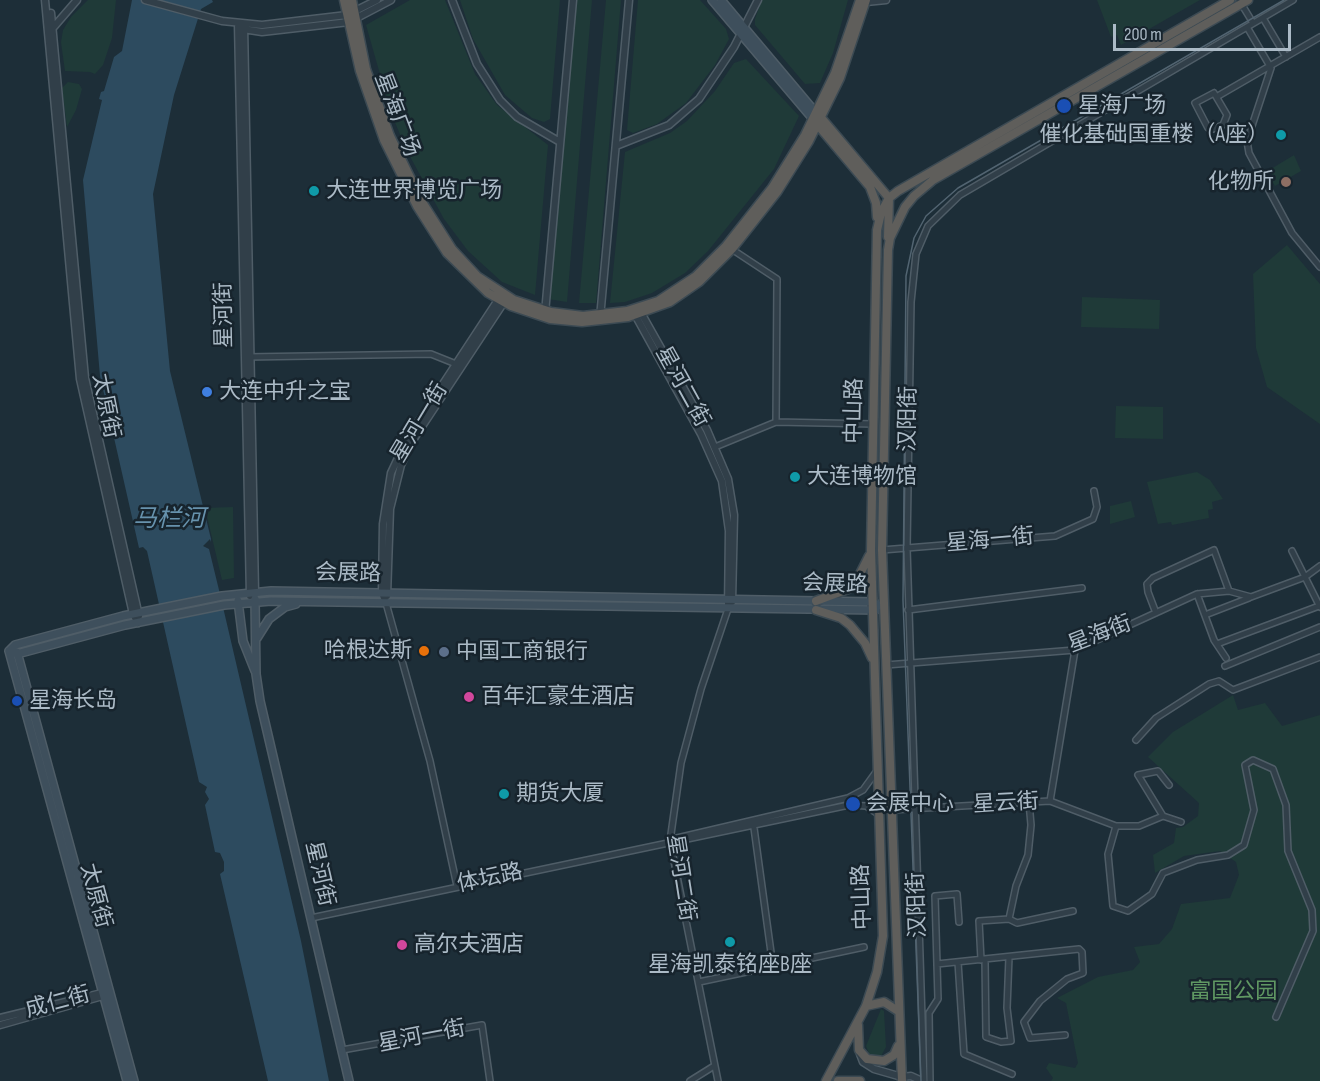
<!DOCTYPE html>
<html>
<head>
<meta charset="utf-8">
<style>
  body { margin:0 }
  #map { position:relative; width:1320px; height:1081px; overflow:hidden; background:#1d2e38; font-family:"Sofia Sans Condensed",sans-serif }
  canvas { display:block }
  .scale { position:absolute; left:1113px; top:24px; width:178px; height:27px; box-sizing:border-box; border:3px solid #abbac6; border-top:0; padding-left:8px; font-size:18px; line-height:21px; white-space:nowrap; color:#abbac6; -webkit-text-stroke:4px #17242d; paint-order:stroke }
</style>
</head>
<body>
<div id="map">
<canvas width="1320" height="1081"></canvas>
<div class="scale">200 m</div>
</div>
<script>
const ctx = document.querySelector('canvas').getContext('2d');
ctx.lineJoin = 'round';
function paint(path, color) {
  ctx.fillStyle = color;
  ctx.fill(path, 'evenodd');
}
function toPath(rows) {
  const path = new Path2D();
  for (const r of rows) {
    path.moveTo(r[0], r[1]);
    for (let i = 2; i < r.length; i += 2) path.lineTo(r[i], r[i + 1]);
  }
  return path;
}
function trace(path, color, width, dash) {
  ctx.strokeStyle = color;
  ctx.lineWidth = width;
  ctx.lineCap = dash ? 'butt' : 'round';
  ctx.setLineDash(dash || []);
  ctx.stroke(path);
}
function drawText(font, color, halo, rows, align = 'center') {
  ctx.font = font + ' "Sofia Sans Condensed","Noto Sans SC",sans-serif';
  ctx.lineWidth = 5;
  ctx.setLineDash([]);
  ctx.textBaseline = 'middle';
  ctx.strokeStyle = halo;
  ctx.fillStyle = color;
  for (const [text, x, y, turn = 0] of rows) {
    ctx.save();
    ctx.translate(x, y);
    ctx.rotate((+turn || 0) * Math.PI / 180);
    ctx.textAlign = isNaN(turn) ? turn : align;
    if (halo) ctx.strokeText(text, 0, 0);
    ctx.fillText(text, 0, 0);
    ctx.restore();
  }
}
paint(toPath([
  [88,0,116,0,112,38,103,65,95,74,90,72,65,71,61,42,63,30,71,17],
  [410,0,445,0,475,74,497,105,548,145,535,295,502,282,468,251,444,219,407,151,391,113,366,25],
  [460,0,560,0,550,119,544,122,532,118,505,95,473,39],
  [575,0,592,0,567,302,548,299],
  [606,0,621,0,596,303,579,303],
  [638,0,700,0,726,29,729,39,715,65,686,103,657,124,633,133,627,130],
  [762,0,848,0,833,53,820,83,805,84,755,25,755,19],
  [1097,0,1200,0,1121,45,1117,35,1111,37],
  [746,59,799,116,774,169,708,251,685,273,652,293,625,302,610,303,625,152,670,133,687,121,715,91,734,63],
  [68,82,79,84,82,89,76,110,67,127,62,88],
  [1294,155,1301,171,1275,186,1266,172],
  [1287,245,1320,284,1320,424,1267,387,1256,348,1253,274],
  [1082,297,1160,300,1159,329,1081,327],
  [1116,406,1163,407,1163,439,1115,438],
  [1197,472,1210,480,1223,499,1212,502,1213,509,1208,510,1209,518,1172,525,1171,522,1158,524,1147,482],
  [1131,501,1135,517,1110,524,1110,506],
  [233,507,234,578,222,580,205,508],
  [1233,695,1238,710,1265,703,1282,726,1320,715,1320,1081,1051,1081,1053,1078,1046,1068,1049,1063,1075,1068,1078,1063,1066,1003,1057,998,1098,977,1133,970,1140,962,1134,947,1159,944,1172,929,1181,904,1230,898,1239,875,1236,862,1220,851,1184,856,1155,873,1153,855,1174,843,1176,828,1183,827,1198,816,1199,803,1148,757,1173,732],
  [881,1009,884,1011,886,1047,880,1058,870,1056,866,1046]
]), '#1f3a38');
paint(toPath([
  [132,0,212,0,213,2,201,9,174,95,153,194,170,371,211,539,211,542,210,539,203,546,209,549,219,590,301,941,329,1081,268,1081,220,874,224,871,224,862,220,853,215,852,205,805,209,799,205,792,207,787,199,782,147,551,143,547,139,548,100,376,83,180,102,100,99,99,101,92,104,91,114,57,122,51]
]), '#2d4b5f');
const minor = toPath([
  [1239,0,1253,23],
  [1263,18,1286,57],
  [1247,27,1271,68,1247,141,1249,153,1292,233,1320,267],
  [1214,93,1227,115,1223,125,1213,129,1208,128,1195,103,1214,93],
  [1218,96,1320,37],
  [730,248,777,279,776,422],
  [247,357,431,354,456,364],
  [715,447,776,422,873,424],
  [882,550,1055,536,1093,519,1097,507,1094,491],
  [1292,551,1320,607],
  [1197,594,1214,640,1226,658],
  [386,603,430,761,457,886],
  [908,610,1082,588],
  [1156,613,1148,592,1147,584,1153,578,1214,550,1229,591],
  [1205,615,1249,598],
  [1217,644,1319,606],
  [886,665,1075,650,1197,594,1229,591,1251,597,1305,577,1320,566],
  [1225,666,1320,627],
  [1136,740,1156,718,1209,684,1219,681,1233,690,1320,657],
  [1050,801,1075,650],
  [891,810,1050,801,1116,826,1139,826,1163,816,1181,822],
  [1163,816,1138,775,1158,771,1169,785],
  [1116,826,1108,854,1113,906,1128,911,1152,894,1163,873,1197,860,1228,855,1244,845,1254,810,1245,765,1253,760,1273,769,1286,805,1288,851,1312,910,1313,931,1276,1017],
  [754,828,773,967],
  [677,838,848,798,863,790,876,772],
  [311,918,849,805,866,806,878,814],
  [1009,919,1016,886,1028,855,1031,825,1029,802],
  [985,959,986,1037,1001,1042,1011,1041,1007,1008,1009,957],
  [981,960,979,921,1009,919,1017,923,1073,911],
  [958,962,964,1054,1012,1074],
  [937,964,1079,949,1082,952,1083,973,1067,979,1040,1001,1024,1022,1030,1038,1065,1035],
  [699,982,864,947],
  [342,1050,482,1025,490,1081],
  [690,1081,714,1066],
  [718,1081,670,841,681,763,701,689,728,609],
  [924,1081,907,548,911,302,916,254,928,226,960,195,1293,0],
  [930,1081,929,1013,938,999,935,896,957,894,959,922]
]);
const tertiary = toPath([
  [45,0,80,379,133,614,138,623],
  [145,0,222,21,262,25,347,15,377,0],
  [452,0,477,64,500,100,517,117,560,142],
  [864,0,866,2,886,0],
  [51,13,85,378,139,616],
  [238,24,250,596],
  [244,25,255,592],
  [52,29,77,0],
  [243,29,262,32,349,22,391,0],
  [616,146,669,125,699,99,734,47,758,0],
  [633,311,701,434,722,481,729,531,728,609],
  [640,311,707,430,728,479,734,515,732,602],
  [545,313,573,0],
  [600,318,629,0],
  [387,596,390,509,401,465,413,440,506,299],
  [386,603,382,593,383,524,391,473,407,439,500,297],
  [0,1018,106,992],
  [0,1025,106,995],
  [860,1054,863,1062,874,1069,902,1077,911,1076,922,1081]
]);
const secondary = toPath([
  [712,0,813,119],
  [721,0,816,113],
  [255,599,256,674,260,701,349,1081],
  [238,601,243,641,255,671],
  [257,638,269,619,285,607,296,604],
  [9,651,15,645,123,616,222,596,271,591,872,602,884,607],
  [9,651,17,654,125,625,224,605,271,601,876,610],
  [9,651,127,1081],
  [17,652,134,1081]
]);
const trunk = toPath([
  [344,0,360,71,384,140,417,206,447,253,488,293,511,306,550,319,582,322,628,317,670,302,699,282,732,249,777,192,809,141,840,78,866,0],
  [352,0,366,69,390,136,422,202,452,249,477,276,514,300,551,312,583,316,627,311,658,301,696,276,726,246,772,188,805,135,835,73,860,0],
  [818,114,889,198,888,237],
  [816,123,870,187,876,203,877,217],
  [816,601,848,589,856,582,869,556],
  [816,610,841,618,850,625,865,643,872,658],
  [866,1006,884,1002,898,1011],
  [858,1025,859,1050,867,1059,884,1061,894,1055,898,1046],
  [826,1081,866,1006,877,972,883,936,871,550,877,230,881,213,889,198,898,191,1230,0],
  [838,1081,860,1081],
  [902,1081,882,550,888,250,890,238,905,207,914,196,933,180,1248,0]
]);
trace(minor, '#4f5d67', 8);
trace(tertiary, '#4f5d67', 9);
trace(secondary, '#4f5d67', 10);
trace(trunk, '#3c4a53', 11);
trace(minor, '#313f49', 5);
trace(tertiary, '#313f49', 6);
trace(secondary, '#3e4f5c', 7);
trace(trunk, '#5f5e5b', 8);
trace(toPath([
  [921,1081,903,600,906,276,914,238,926,216,958,188,1284,0]
]), '#526471', 1.5);
for (const [x, y, r, color] of [
  [1064,106,8,"#1a4fb4"],
  [1281,135,6,"#0f9aa8"],
  [1286,182,6,"#8d6e63"],
  [314,191,6,"#0f9aa8"],
  [207,392,6,"#3f7fe0"],
  [795,477,6,"#0f9aa8"],
  [424,651,6,"#e8710a"],
  [444,652,6,"#5c6f8a"],
  [469,697,6,"#d1479c"],
  [17,701,6,"#1a4fb4"],
  [504,794,6,"#0f9aa8"],
  [853,804,8,"#1a4fb4"],
  [730,942,6,"#0f9aa8"],
  [402,945,6,"#d1479c"]
]) {
  const dot = new Path2D();
  dot.arc(x, y, r, 0, 2 * Math.PI);
  ctx.fillStyle = color;
  ctx.fill(dot);
  trace(dot, '#17242d', 2);
}
drawText('22px', '#abbac6', '#17242d', [
  ["星海广场",1078,106],
  ["催化基础国重楼（A座）",1269,135,"right"],
  ["化物所",1274,182,"right"],
  ["大连世界博览广场",326,191],
  ["大连中升之宝",219,392],
  ["大连博物馆",807,477],
  ["哈根达斯",412,651,"right"],
  ["中国工商银行",456,652],
  ["百年汇豪生酒店",481,697],
  ["星海长岛",29,701],
  ["期货大厦",516,794],
  ["会展中心",866,804],
  ["高尔夫酒店",414,945],
  ["星海凯泰铭座B座",730,965,"center"]
], 'left');
drawText('22px', '#abbac6', '#17242d', [
  ["星海广场",396,115,69],
  ["星河街",225,315,-91],
  ["星河二街",682,387,61],
  ["太原街",105,406,79],
  ["中山路",855,411,-89],
  ["汉阳街",909,419,-89],
  ["星河一街",420,423,-59],
  ["星海一街",990,541,-5],
  ["会展路",348,574,1],
  ["会展路",835,585,2],
  ["星海街",1100,635,-21],
  ["星云街",1006,804,-3],
  ["星河街",319,874,77],
  ["星河二街",680,878,81],
  ["体坛路",490,879,-12],
  ["太原街",95,896,75],
  ["中山路",863,897,-92],
  ["汉阳街",918,905,-92],
  ["成仁街",58,1003,-15],
  ["星河一街",422,1037,-11]
]);
drawText('22px', '#609863', '#17242d', [
  ["富国公园",1233,992]
]);
drawText('italic 24px', '#6792ad', '#17242d', [
  ["马栏河",169,520]
]);
</script>
</body>
</html>
